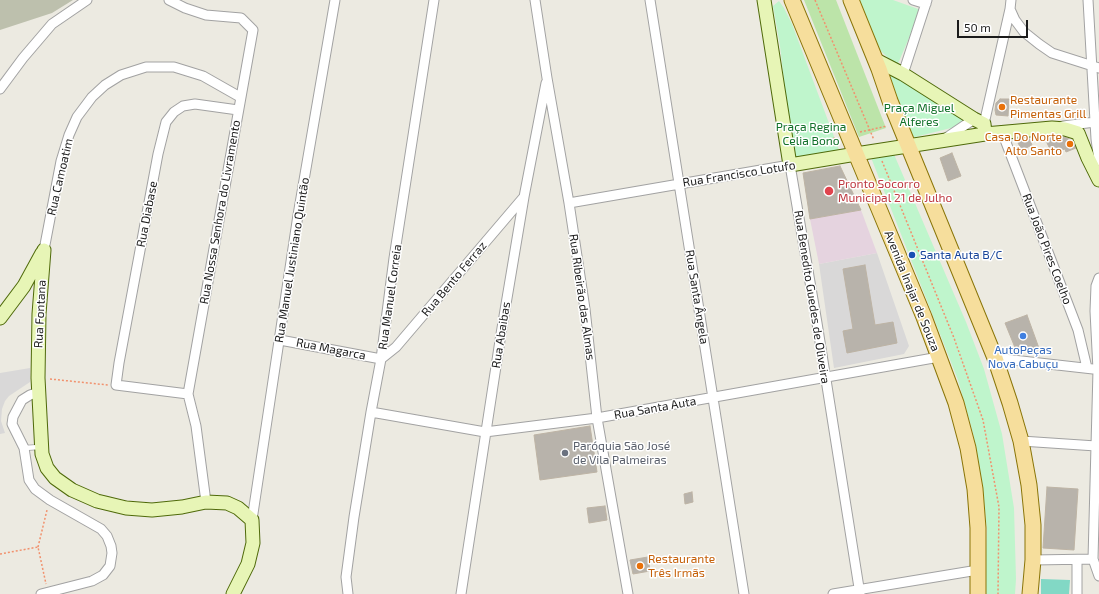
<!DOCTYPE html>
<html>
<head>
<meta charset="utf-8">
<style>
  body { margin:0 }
  #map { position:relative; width:1099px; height:594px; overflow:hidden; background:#eceae1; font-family:"Exo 2",sans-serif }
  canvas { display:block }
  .scale { position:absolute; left:957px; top:20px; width:71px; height:18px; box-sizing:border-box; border:2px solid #1b1b1b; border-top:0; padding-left:5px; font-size:12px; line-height:14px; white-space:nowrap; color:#1b1b1b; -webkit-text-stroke:3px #fff; paint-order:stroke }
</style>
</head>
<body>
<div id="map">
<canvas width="1099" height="594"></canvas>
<div class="scale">50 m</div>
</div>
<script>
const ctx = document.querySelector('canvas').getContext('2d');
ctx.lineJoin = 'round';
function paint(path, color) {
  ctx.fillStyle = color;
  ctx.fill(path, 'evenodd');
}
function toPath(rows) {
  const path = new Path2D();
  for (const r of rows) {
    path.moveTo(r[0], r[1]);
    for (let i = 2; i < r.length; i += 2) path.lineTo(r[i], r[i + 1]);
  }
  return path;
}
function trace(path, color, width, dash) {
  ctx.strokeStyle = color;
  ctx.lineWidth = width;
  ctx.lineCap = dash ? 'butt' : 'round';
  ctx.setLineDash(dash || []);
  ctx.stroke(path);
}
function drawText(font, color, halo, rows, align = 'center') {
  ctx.font = font + ' "Exo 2",sans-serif';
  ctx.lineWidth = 3;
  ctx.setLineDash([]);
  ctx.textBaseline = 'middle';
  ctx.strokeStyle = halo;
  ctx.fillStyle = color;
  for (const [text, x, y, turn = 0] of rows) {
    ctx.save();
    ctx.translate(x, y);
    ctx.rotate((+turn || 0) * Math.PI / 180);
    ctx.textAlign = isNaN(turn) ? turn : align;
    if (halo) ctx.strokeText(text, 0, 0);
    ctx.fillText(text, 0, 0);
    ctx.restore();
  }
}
paint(toPath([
  [877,253,909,346,904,354,834,368,819,264],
  [30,368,30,382,9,396,5,401,2,409,1,421,5,433,0,434,0,373]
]), '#d9d8d8');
paint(toPath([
  [861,210,877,253,819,264,810,219]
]), '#e5d3df');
paint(toPath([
  [0,0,73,0,52,13,0,30]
]), '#bdc0ad');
paint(toPath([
  [804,0,836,0,886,128,859,137]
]), '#bce4a9');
paint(toPath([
  [854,0,893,0,921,10,897,66,871,42],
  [779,1,784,8,792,24,839,150,793,159,780,46,773,6],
  [881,70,934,99,967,121,955,127,907,139],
  [893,152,966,322,984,369,1002,434,1014,508,1016,579,1015,594,984,594,987,530,982,484,973,433,958,380,870,155]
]), '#bff5cc');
paint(toPath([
  [1041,579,1070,580,1069,594,1041,594]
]), '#82d8c5');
const building = toPath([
  [1000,99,1009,99,1008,116,996,115,995,110,996,103,1000,99],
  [1052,136,1064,137,1072,140,1076,148,1066,152,1065,149,1052,153,1044,137,1052,136],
  [1029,138,1032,145,1022,150,1018,143,1021,139,1029,138],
  [952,153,961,176,948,181,940,158,952,153],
  [840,166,861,210,810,219,803,173,840,166],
  [865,265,875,325,893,322,897,343,847,353,843,331,853,329,843,269,865,265],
  [1027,315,1040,351,1016,350,1005,323,1027,315],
  [590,426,597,472,540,480,534,435,590,426],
  [1047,487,1078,489,1074,550,1043,548,1047,487],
  [692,492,693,502,685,504,684,494,692,492],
  [605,506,607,520,589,523,587,508,605,506],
  [648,557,650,571,633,574,630,560,648,557]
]);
paint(building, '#b8b3ab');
trace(building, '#bdb3a4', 1);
const lane = toPath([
  [24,448,40,447]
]);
const street = toPath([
  [169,0,185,8,206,15,241,18,253,30,188,394,196,426,206,502],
  [535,0,547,78,569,203,585,309,597,418,628,594],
  [650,0,744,594],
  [913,0,926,4],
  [1088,0,1096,139,1099,161],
  [1010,9,1015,20,1024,32,1039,44,1052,53,1099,68],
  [903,74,927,0],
  [0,89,23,58,52,24,87,0],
  [984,124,1010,9,1011,0],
  [1063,126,1095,122],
  [1002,132,1078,330,1087,368],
  [946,138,974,119],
  [569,203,790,165,817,323,860,594],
  [44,250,61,161,69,135,77,117,92,97,105,85,121,75,146,67,174,67,203,76,240,97],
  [1099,278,1096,286,1095,311,1098,370,1093,559,1099,576],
  [280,340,381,359,396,347,523,198],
  [995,358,1093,369],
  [39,392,30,395,22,400,13,417,12,424,24,448,29,480,35,489,50,500,101,529,107,536,111,546,112,553,110,566,103,575,92,581,41,594],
  [188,394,116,385,119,363,158,154,166,122,174,112,183,106,195,104,238,110],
  [371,412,485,432,597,418,939,357],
  [1021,441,1096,446],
  [252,520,298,215,335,0],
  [1033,560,1093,559],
  [348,594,346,577,354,517,371,412,381,359,394,258,434,0],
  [461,594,501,334,524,197,546,83],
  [833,594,978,570],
  [1077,594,1077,560]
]);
const secondary = toPath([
  [764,0,790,165,856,154,985,134,1052,128,1065,129,1078,133,1088,158,1099,180],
  [876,60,903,74,974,119,984,124,985,134],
  [44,250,39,314,38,378,42,454,47,468,55,478,72,490,97,501,126,508,152,510,182,507,206,502,227,503,238,508,252,520,253,543,248,564,233,594],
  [0,318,24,286,42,253]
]);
const primary = toPath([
  [792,0,924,317,956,403,968,448,975,489,978,528,978,594],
  [851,0,879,69,890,101,995,358,1010,403,1021,441,1029,485,1033,525,1033,560,1030,594]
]);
trace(lane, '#a2a2a2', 6);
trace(street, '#a2a2a2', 11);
trace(secondary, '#4f6a0a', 15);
trace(primary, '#8a7508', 17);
trace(toPath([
  [815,0,874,140],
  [860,132,887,126],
  [833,146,832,139,835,138],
  [882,161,954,338,983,420,999,507,998,594],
  [50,379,108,385],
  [38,547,47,510],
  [0,554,38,547,46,584]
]), '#f1916d', 1.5, [2, 2]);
trace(lane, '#fff', 4.5);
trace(street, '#fff', 9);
trace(secondary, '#e7f5b6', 13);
trace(primary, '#f6de9c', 15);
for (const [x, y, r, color] of [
  [1002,107,4,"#e8710a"],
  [1070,144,4,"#e8710a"],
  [829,191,5,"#e0444e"],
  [912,255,4,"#1a4fb4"],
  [1023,336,4,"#3f7fe0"],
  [565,453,4,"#6b7280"],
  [640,566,4,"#e8710a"]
]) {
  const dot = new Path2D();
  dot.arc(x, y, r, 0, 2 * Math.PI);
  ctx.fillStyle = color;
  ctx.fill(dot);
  trace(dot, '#fff', 1.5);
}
drawText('12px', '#c56008', '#fff', [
  ["Restaurante",1010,100],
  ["Pimentas Grill",1010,114],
  ["Casa Do Norte",1062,137,"right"],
  ["Alto Santo",1062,151,"right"],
  ["Restaurante",648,559],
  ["Três Irmãs",648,573]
], 'left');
drawText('12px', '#117129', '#fff', [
  ["Praça Miguel",919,108],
  ["Alferes",919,122],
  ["Praça Regina",811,127],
  ["Celia Bono",811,141]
]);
drawText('12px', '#1b1b1b', '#fff', [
  ["Rua Francisco Lotufo",739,174,-9],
  ["Rua Camoatim",60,177,-77],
  ["Rua Nossa Senhora do Livramento",220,212,-80],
  ["Rua Diabase",147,214,-79],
  ["Rua João Pires Coelho",1047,249,69],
  ["Rua Manuel Justiniano Quintão",292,260,-81],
  ["Rua Bento Ferraz",454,279,-50],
  ["Avenida Inajar de Souza",912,291,68],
  ["Rua Manuel Correia",390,297,-82],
  ["Rua Ribeirão das Almas",582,297,82],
  ["Rua Santa Ângela",697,297,81],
  ["Rua Benedito Guedes de Oliveira",812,297,81],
  ["Rua Fontana",40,314,-87],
  ["Rua Abaibas",501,335,-81],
  ["Rua Magarca",331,349,11],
  ["Rua Santa Auta",655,408,-10]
]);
drawText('12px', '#be3a42', '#fff', [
  ["Pronto Socorro",838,184],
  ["Municipal 21 de Julho",838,198]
], 'left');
drawText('12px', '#164399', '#fff', [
  ["Santa Auta B/C",920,255]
], 'left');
drawText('12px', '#366cbe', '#fff', [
  ["AutoPeças",1023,350],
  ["Nova Cabuçu",1023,364]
]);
drawText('12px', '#5b616d', '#fff', [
  ["Paróquia São José",573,446],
  ["de Vila Palmeiras",573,460]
], 'left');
</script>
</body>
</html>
